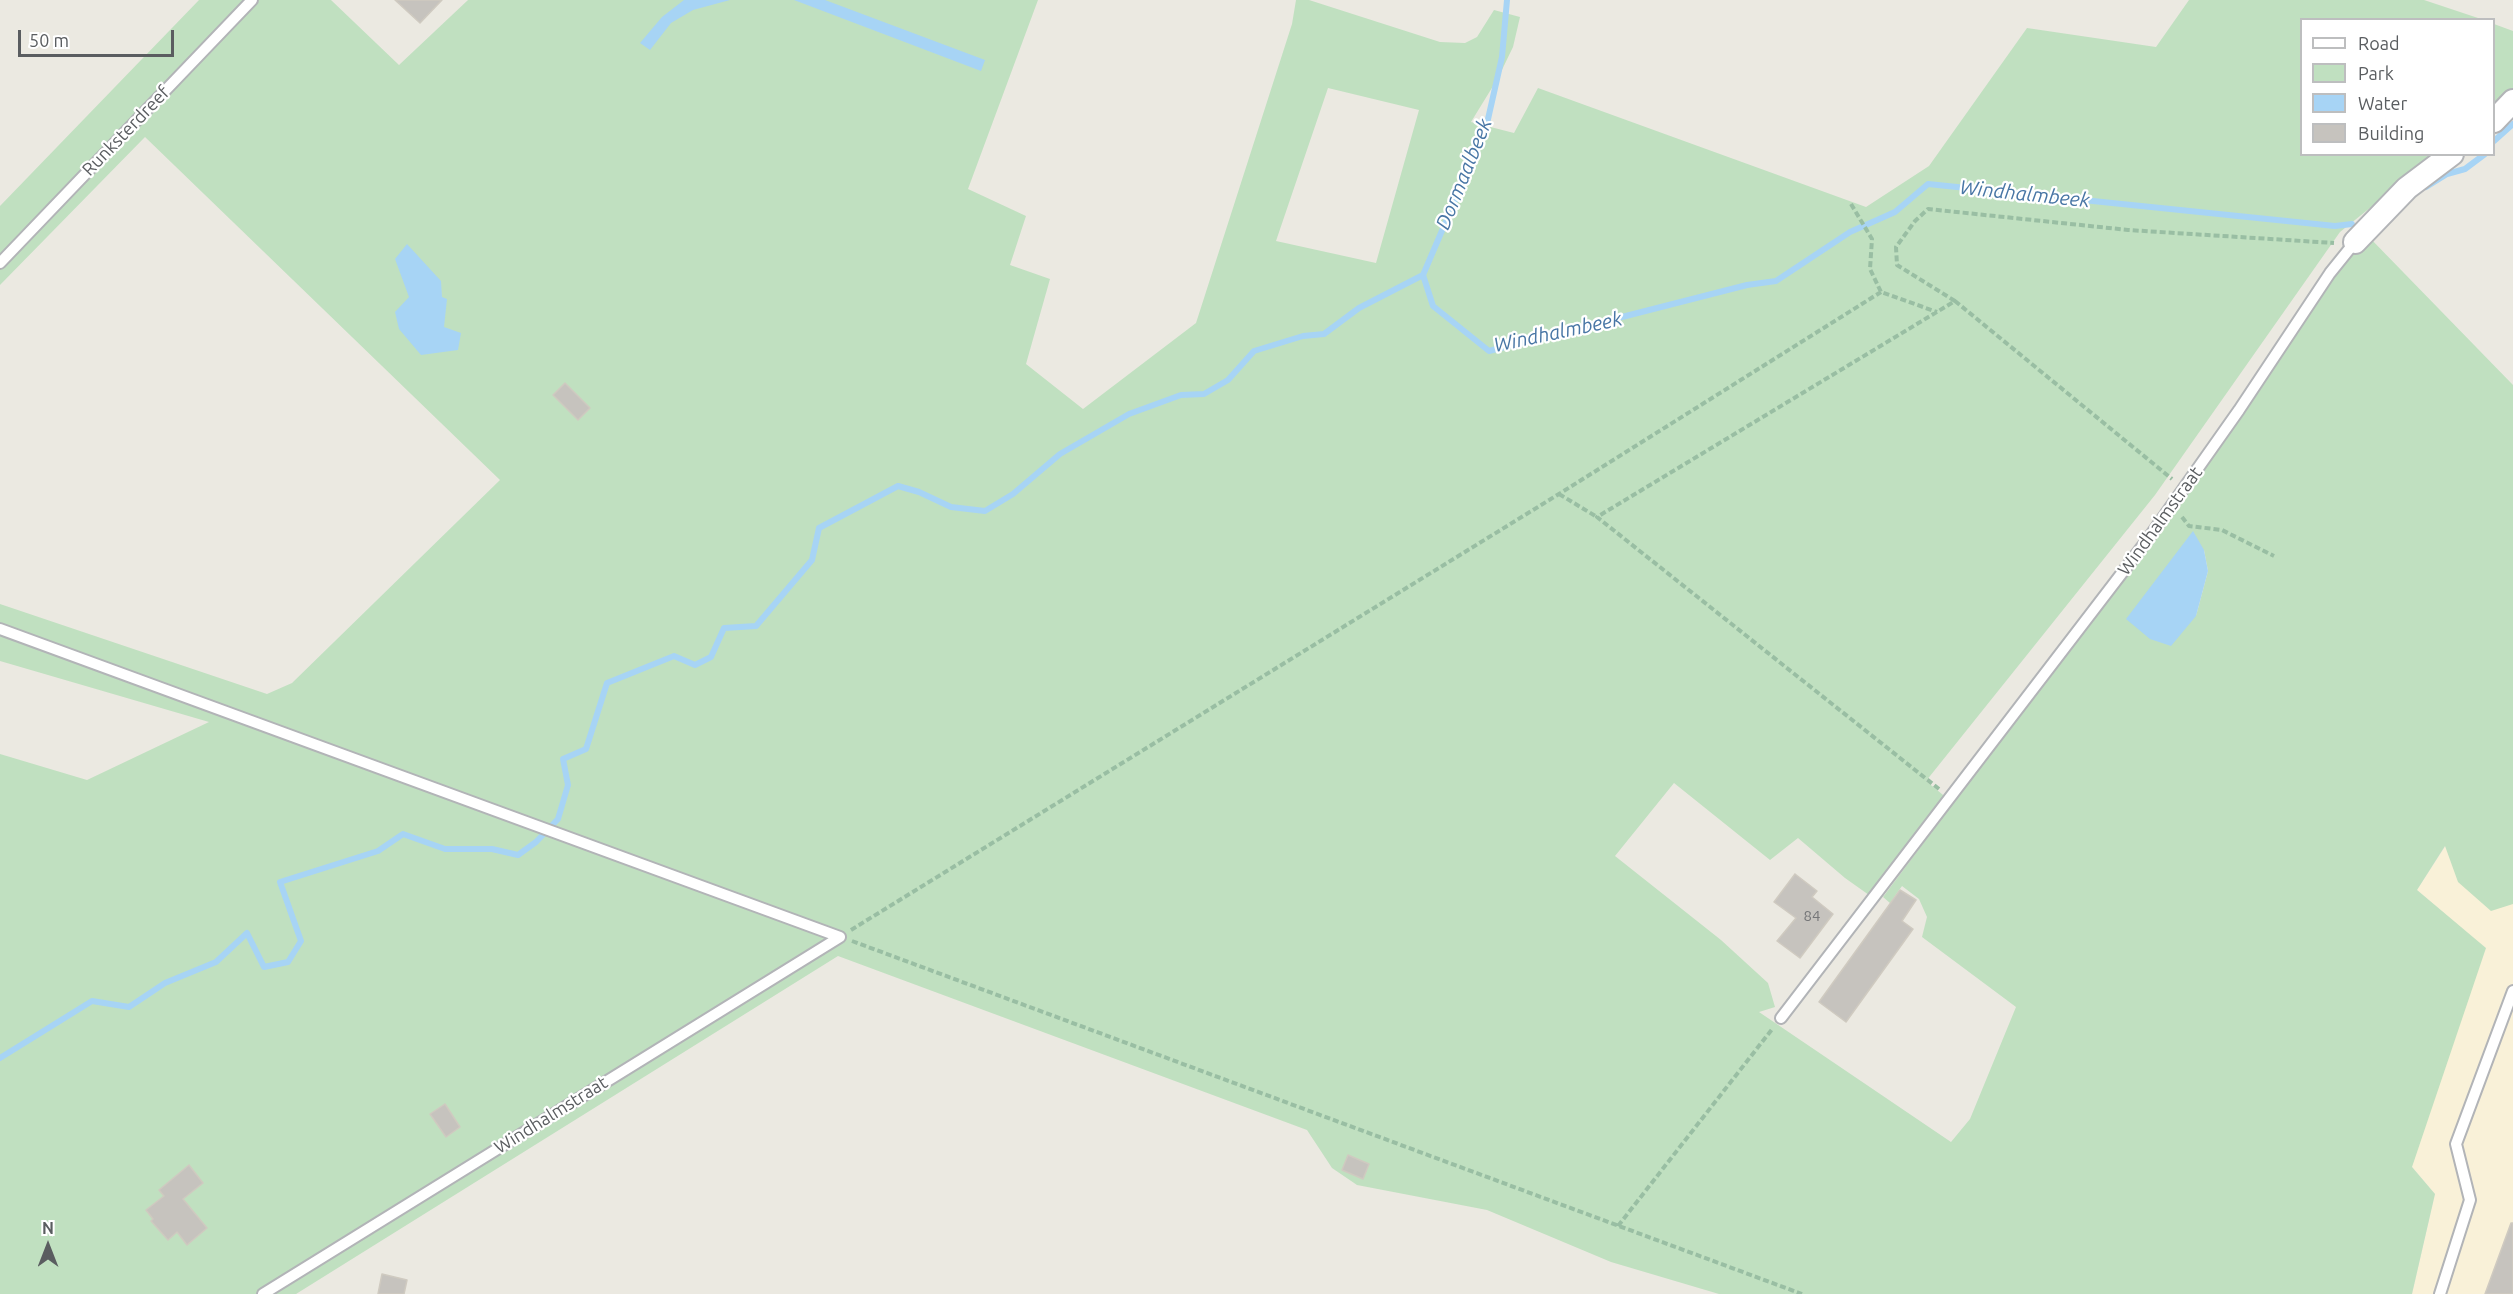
<!DOCTYPE html>
<html>
<head>
<meta charset="utf-8">
<style>
  body { margin:0 }
  #map { position:relative; width:2513px; height:1294px; overflow:hidden; background:#ebe9e1; font-family:Ubuntu,sans-serif }
  canvas { display:block }
  .legend { position:absolute; left:2300px; top:18px; width:195px; height:138px; box-sizing:border-box; background:#fff; border:2px solid #bdbebf; margin:0; padding:8px 10px; list-style:none; font-size:18px; color:#5a5d60 }
  .legend li { display:flex; align-items:center; gap:12px; height:30px }
  .legend b { width:30px; border:2px solid #bdbebf }
  .north { position:absolute; left:18px; top:1216px; width:60px; height:60px; -webkit-text-stroke:4px #fff; paint-order:stroke; rotate:0deg; font-size:16px; font-weight:700; line-height:24px; text-align:center; color:#5a5d60 }
  .north::after { content:''; display:block; margin:auto; width:21px; height:27px; background:#5a5d60; clip-path:polygon(50% 0,100% 100%,50% 72%,0 100%) }
  .scale { position:absolute; left:18px; top:30px; width:156px; height:27px; box-sizing:border-box; border:3px solid #5a5d60; border-top:0; padding-left:8px; font-size:18px; line-height:21px; white-space:nowrap; color:#5a5d60; -webkit-text-stroke:4px #fff; paint-order:stroke }
</style>
</head>
<body>
<div id="map">
<canvas width="2513" height="1294"></canvas>
<ul class="legend">
<li><b style="height:8px;background:#fff"></b>Road</li>
<li><b style="height:16px;background:#c0e0c0"></b>Park</li>
<li><b style="height:16px;background:#a7d4f5"></b>Water</li>
<li><b style="height:16px;background:#c6c3be"></b>Building</li>
</ul>
<div class="north">N</div>
<div class="scale">50 m</div>
</div>
<script>
const ctx = document.querySelector('canvas').getContext('2d');
ctx.lineJoin = 'round';
function paint(path, color) {
  ctx.fillStyle = color;
  ctx.fill(path, 'evenodd');
}
function toPath(rows) {
  const path = new Path2D();
  for (const r of rows) {
    path.moveTo(r[0], r[1]);
    for (let i = 2; i < r.length; i += 2) path.lineTo(r[i], r[i + 1]);
  }
  return path;
}
function trace(path, color, width, dash) {
  ctx.strokeStyle = color;
  ctx.lineWidth = width;
  ctx.lineCap = dash ? 'butt' : 'round';
  ctx.setLineDash(dash || []);
  ctx.stroke(path);
}
function drawText(font, color, halo, rows, align = 'center') {
  ctx.font = font + ' Ubuntu,sans-serif';
  ctx.lineWidth = 4.5;
  ctx.setLineDash([]);
  ctx.textBaseline = 'middle';
  ctx.strokeStyle = halo;
  ctx.fillStyle = color;
  for (const [text, x, y, turn = 0] of rows) {
    ctx.save();
    ctx.translate(x, y);
    ctx.rotate((+turn || 0) * Math.PI / 180);
    ctx.textAlign = isNaN(turn) ? turn : align;
    if (halo) ctx.strokeText(text, 0, 0);
    ctx.fillText(text, 0, 0);
    ctx.restore();
  }
}
paint(toPath([
  [2513,742,2513,1294,2412,1294,2435,1194,2327,1066,2485,948,2417,890]
]), '#f9f1d8');
paint(toPath([
  [199,0,331,0,399,65,468,0,1038,0,968,189,1026,216,1010,265,1050,279,1026,364,1083,409,1196,323,1292,24,1296,0,1309,0,1440,42,1465,43,1477,37,1494,10,1520,17,1513,47,1498,78,1471,122,1514,133,1538,88,1866,207,1929,166,2027,28,2156,47,2189,0,2424,0,2481,19,2302,20,2302,154,2436,155,2340,232,2155,495,1926,781,1948,799,1869,895,1845,878,1798,838,1770,860,1674,783,1615,856,1721,940,1768,983,1775,1007,1759,1012,1951,1142,1970,1119,2016,1007,1922,937,1927,917,1919,899,1902,886,1890,903,1883,897,2181,499,2334,276,2367,235,2513,385,2513,904,2491,911,2458,882,2445,846,2417,890,2486,948,2412,1167,2435,1194,2412,1294,1719,1294,1611,1262,1487,1210,1357,1185,1332,1168,1307,1130,838,956,296,1294,0,1294,0,754,87,780,209,722,0,661,0,604,267,694,292,683,500,480,145,137,0,285,0,206],
  [1328,88,1419,110,1376,263,1276,241],
  [2204,550,2208,571,2196,616],
  [2494,24,2513,31,2513,91,2494,110]
]), '#c0e0c0');
paint(toPath([
  [684,0,730,0,693,10,671,23,650,50,640,43,662,17],
  [794,0,825,0,985,60,981,71],
  [407,244,441,281,442,297,447,299,444,327,461,333,458,350,421,355,399,329,395,312,409,297,395,259],
  [2193,531,2204,550,2208,571,2196,616,2171,646,2150,639,2126,619]
]), '#a7d4f5');
trace(toPath([
  [2494,141,2513,124],
  [2426,187,2447,174,2465,169,2485,154],
  [1423,275,1486,128,1502,57,1507,0],
  [0,1058,92,1001,129,1007,165,983,216,962,247,933,264,967,288,962,301,941,280,882,378,851,403,834,445,849,492,849,518,855,536,842,558,819,568,785,563,759,586,749,607,683,674,656,695,665,711,657,724,628,756,626,812,560,819,528,898,486,919,492,951,507,985,511,1013,494,1060,454,1129,414,1181,395,1204,394,1228,380,1254,351,1303,336,1324,334,1359,308,1423,275,1433,306,1489,351,1747,285,1776,281,1850,232,1895,212,1928,184,2335,226,2352,224]
]), '#a7d4f5', 6);
const building = toPath([
  [395,0,442,0,420,23,395,0],
  [565,383,590,408,578,420,553,395,565,383],
  [1795,874,1817,891,1812,897,1833,914,1800,958,1777,941,1796,918,1774,902,1795,874],
  [1900,890,1916,900,1902,921,1913,929,1846,1022,1819,1002,1900,890],
  [445,1104,460,1127,446,1137,430,1114,445,1104],
  [1348,1155,1369,1164,1363,1179,1342,1170,1348,1155],
  [189,1165,203,1183,183,1199,207,1228,187,1245,177,1232,168,1240,151,1221,153,1219,146,1210,164,1196,159,1190,189,1165],
  [2511,1223,2513,1223,2513,1294,2485,1294,2511,1223],
  [382,1274,407,1280,404,1294,378,1294,382,1274]
]);
paint(building, '#c6c3be');
trace(building, '#cfcac0', 1.5);
const lane = toPath([
  [0,263,252,0],
  [0,629,840,937],
  [1781,1018,2148,539,2239,410,2330,273,2355,242],
  [263,1294,840,937],
  [2440,1294,2470,1200,2456,1144,2513,991]
]);
const street = toPath([
  [2494,121,2513,101],
  [2355,242,2407,188,2452,154]
]);
trace(lane, '#b2b4b7', 14);
trace(street, '#b2b4b7', 26);
trace(toPath([
  [1851,204,1872,239,1870,269,1881,292,1937,312],
  [1955,301,1897,265,1896,247,1915,221,1928,209,2128,230,2334,243],
  [1559,494,1597,517],
  [2182,517,2189,526,2222,530,2274,556],
  [1939,789,1597,517,1955,301,2172,479],
  [851,930,1559,494,1881,292],
  [852,941,1802,1294],
  [1618,1226,1773,1028]
]), '#99bea3', 4, [6, 3]);
trace(lane, '#fff', 10);
trace(street, '#fff', 22);
drawText('15px', '#757678', null, [
  ["84",1812,916]
]);
drawText('18px', '#5a5d60', '#fff', [
  ["Runksterdreef",126,131,-46],
  ["Windhalmstraat",2160,521,-54],
  ["Windhalmstraat",551,1115,-32]
]);
drawText('italic 20px', '#4876a5', '#fff', [
  ["Dormaalbeek",1464,174,-68],
  ["Windhalmbeek",2025,194,6],
  ["Windhalmbeek",1558,332,-12]
]);
</script>
</body>
</html>
